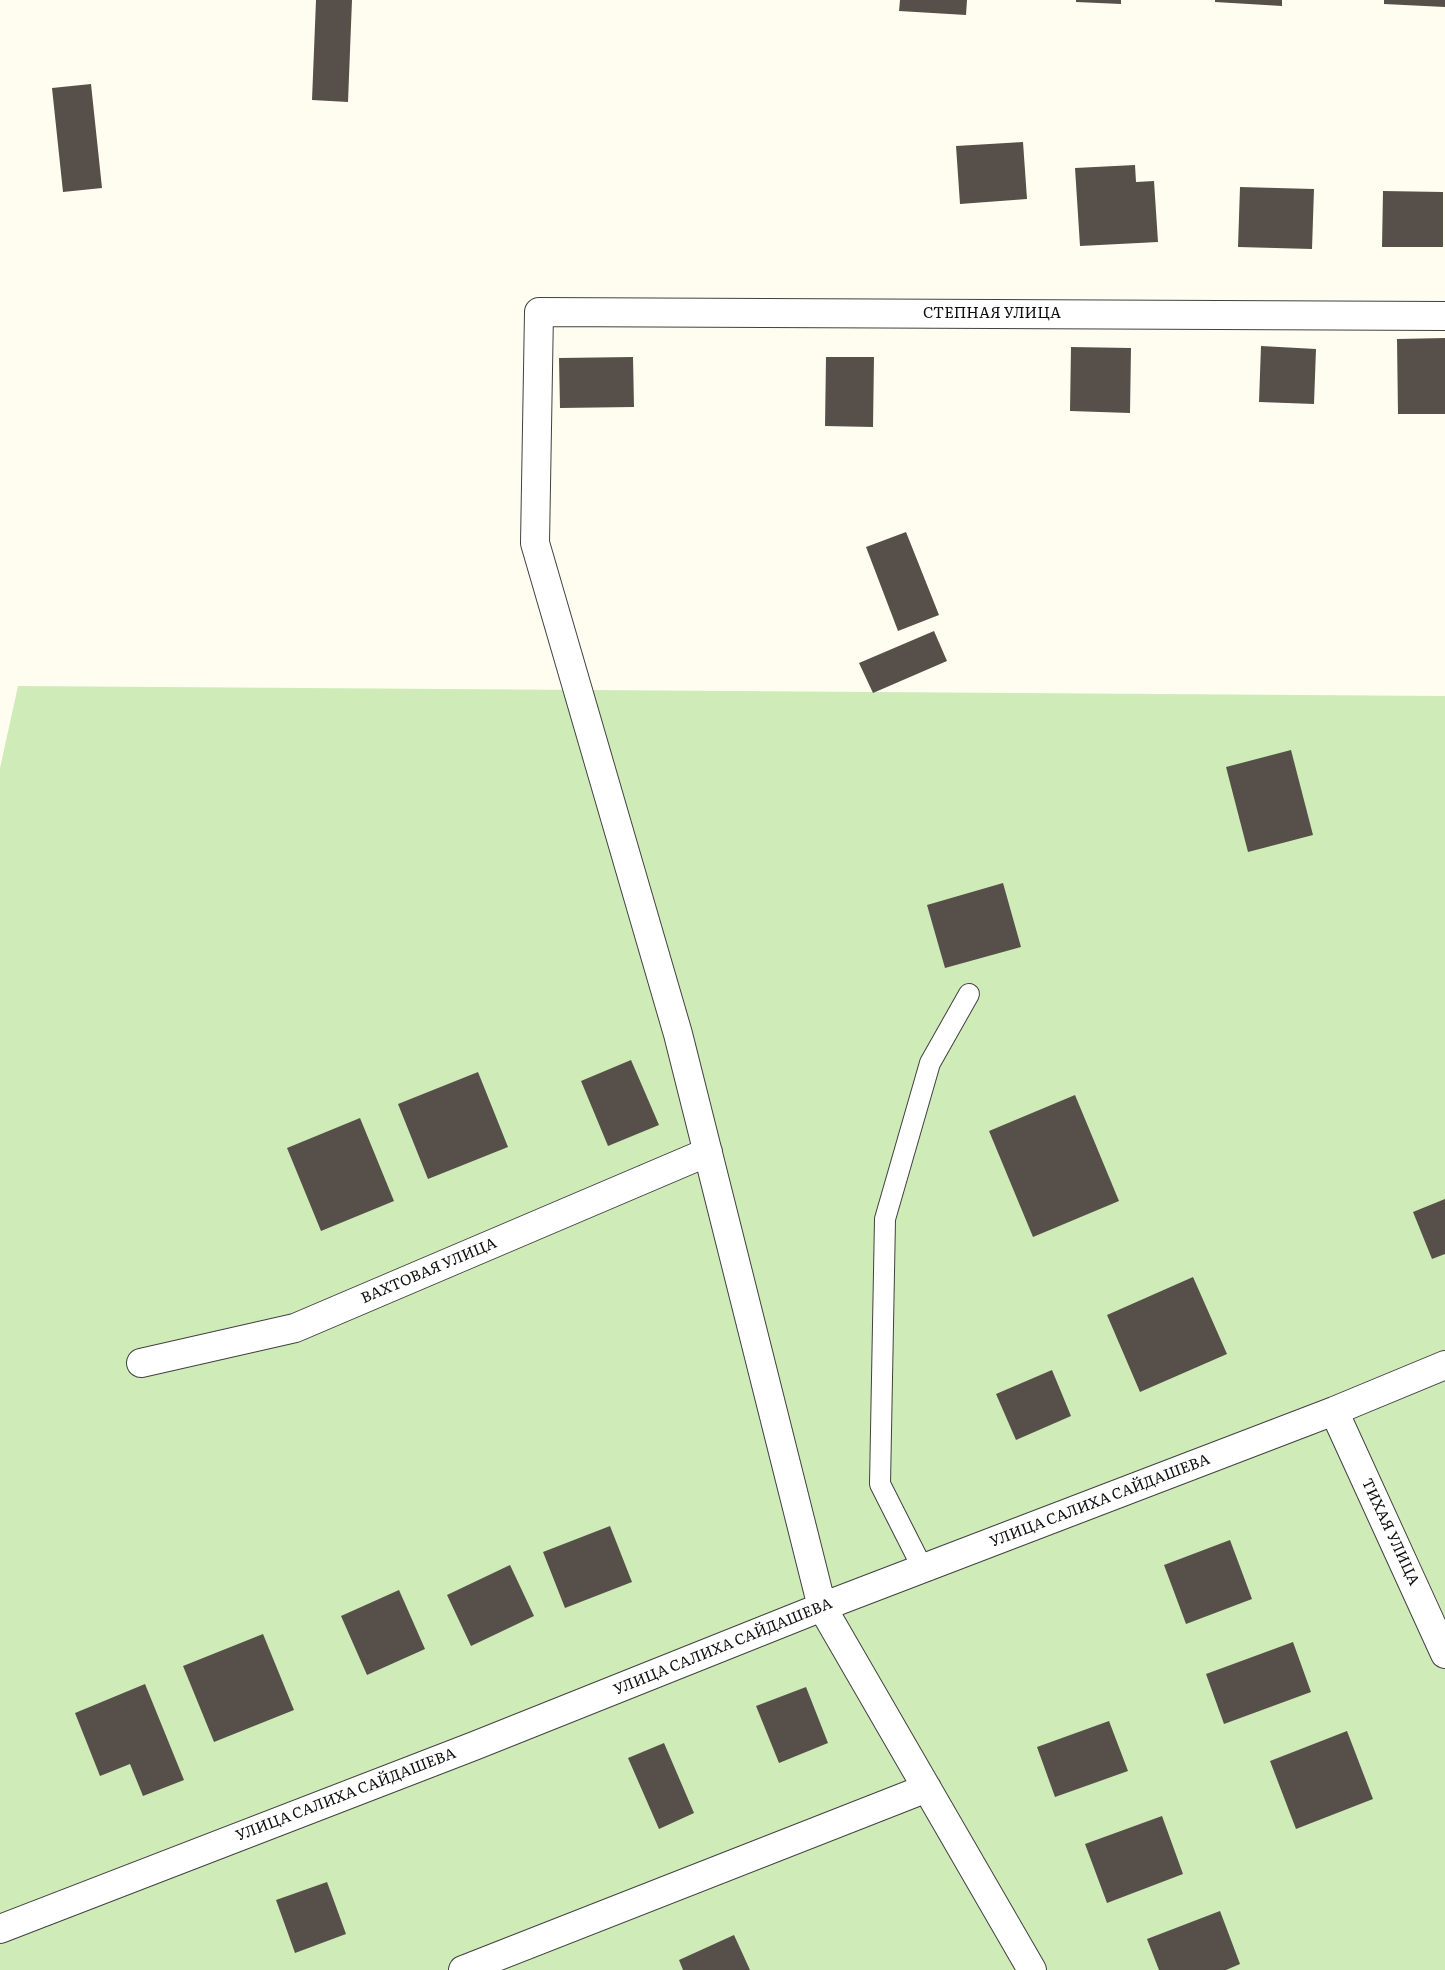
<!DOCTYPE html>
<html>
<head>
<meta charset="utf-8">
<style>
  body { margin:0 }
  canvas { display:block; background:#fffdf0 }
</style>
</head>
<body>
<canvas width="1445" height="1970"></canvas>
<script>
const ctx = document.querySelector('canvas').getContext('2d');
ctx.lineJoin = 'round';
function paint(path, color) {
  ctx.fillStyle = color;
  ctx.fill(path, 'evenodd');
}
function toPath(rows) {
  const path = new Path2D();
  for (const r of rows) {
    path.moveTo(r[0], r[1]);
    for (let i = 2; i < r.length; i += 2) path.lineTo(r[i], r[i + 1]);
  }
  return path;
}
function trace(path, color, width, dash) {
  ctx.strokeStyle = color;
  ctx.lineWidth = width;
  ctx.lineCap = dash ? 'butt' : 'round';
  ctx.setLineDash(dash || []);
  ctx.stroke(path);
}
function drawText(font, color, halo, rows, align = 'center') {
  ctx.font = font + ' Literata,serif';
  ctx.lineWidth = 5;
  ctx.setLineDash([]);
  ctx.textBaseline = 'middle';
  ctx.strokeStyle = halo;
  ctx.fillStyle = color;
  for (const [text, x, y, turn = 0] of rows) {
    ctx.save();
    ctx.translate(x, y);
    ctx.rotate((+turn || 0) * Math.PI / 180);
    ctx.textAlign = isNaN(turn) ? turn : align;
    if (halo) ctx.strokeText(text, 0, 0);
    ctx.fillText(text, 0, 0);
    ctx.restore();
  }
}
paint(toPath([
  [18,686,1445,696,1445,1970,0,1970,0,768]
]), '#cfebb8');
paint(toPath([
  [316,0,352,0,348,102,312,100],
  [900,0,967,0,966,15,899,11],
  [1076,0,1121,0,1121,4,1076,2],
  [1215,0,1282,0,1282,6,1215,2],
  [1384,0,1445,0,1445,7,1384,4],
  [91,84,102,188,63,192,52,88],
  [1023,142,1027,199,960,204,956,146],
  [1135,165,1136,182,1154,181,1158,242,1080,246,1075,168],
  [1240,187,1314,189,1312,249,1238,247],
  [1383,191,1443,192,1443,247,1382,247],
  [1445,338,1445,414,1398,414,1397,339],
  [1261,346,1316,349,1314,404,1259,402],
  [1071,347,1131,348,1130,413,1070,411],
  [633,357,634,407,560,408,559,358],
  [826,357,874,357,873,427,825,426],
  [906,532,939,615,898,631,866,547],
  [934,631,947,661,873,693,859,663],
  [1291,750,1313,835,1248,852,1226,767],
  [1003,883,1021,947,945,968,927,905],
  [631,1060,659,1125,608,1146,581,1081],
  [478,1072,508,1147,428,1179,398,1104],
  [1075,1095,1119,1201,1033,1237,989,1131],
  [360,1118,394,1201,321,1231,287,1148],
  [1445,1199,1445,1254,1432,1259,1413,1212],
  [1193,1277,1227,1354,1140,1392,1107,1315],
  [1052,1370,1071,1416,1016,1440,996,1394],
  [610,1526,632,1582,565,1608,543,1552],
  [1230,1540,1252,1599,1186,1624,1164,1565],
  [510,1565,534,1616,471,1646,447,1595],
  [399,1590,425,1649,367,1675,341,1616],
  [263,1634,294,1710,214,1742,183,1666],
  [1293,1642,1311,1692,1224,1724,1206,1674],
  [145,1684,184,1780,143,1796,130,1764,100,1776,75,1713],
  [806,1687,828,1743,779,1763,756,1706],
  [1109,1721,1128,1771,1055,1797,1037,1747],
  [1347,1731,1373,1799,1296,1829,1270,1761],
  [664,1743,694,1813,659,1829,628,1758],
  [1162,1816,1183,1874,1107,1903,1085,1844],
  [327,1882,346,1934,295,1953,276,1900],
  [1220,1911,1240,1964,1226,1970,1159,1970,1147,1939],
  [734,1935,750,1970,683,1970,679,1960]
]), '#57504a');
const lane = toPath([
  [923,1569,880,1484,885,1219,930,1063,969,994]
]);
const street = toPath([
  [141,1363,295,1328,708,1152],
  [1334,1411,1445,1654],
  [0,1929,474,1746,822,1607,1334,1411,1445,1365],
  [463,1970,927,1788],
  [1032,1970,822,1607,678,1034,535,543,539,312,1445,316]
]);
trace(lane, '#414141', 22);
trace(street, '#414141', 30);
trace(lane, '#fff', 20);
trace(street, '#fff', 28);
drawText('15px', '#0e0e0e', '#fff', [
  ["СТЕПНАЯ УЛИЦА",992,314],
  ["ВАХТОВАЯ УЛИЦА",429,1271,-23],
  ["УЛИЦА САЛИХА САЙДАШЕВА",1100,1501,-21],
  ["ТИХАЯ УЛИЦА",1390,1532,65],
  ["УЛИЦА САЛИХА САЙДАШЕВА",723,1647,-22],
  ["УЛИЦА САЛИХА САЙДАШЕВА",346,1795,-21]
]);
</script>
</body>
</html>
